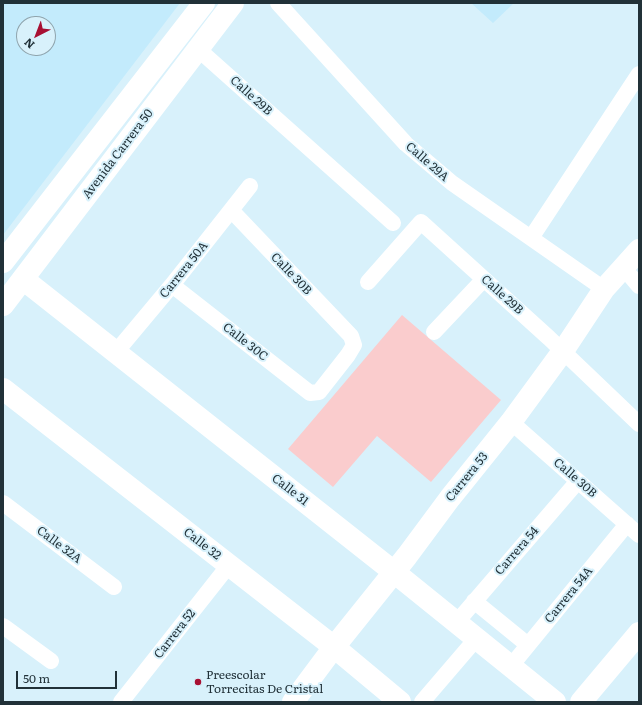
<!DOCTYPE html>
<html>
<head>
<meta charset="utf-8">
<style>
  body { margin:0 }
  #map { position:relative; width:642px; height:705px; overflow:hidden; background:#d8f1fb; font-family:Literata,serif }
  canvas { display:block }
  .frame { position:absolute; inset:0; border:4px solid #213138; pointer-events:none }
  .north { position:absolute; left:16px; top:16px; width:40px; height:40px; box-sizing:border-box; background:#d8f1fb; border:1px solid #8fa4ad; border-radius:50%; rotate:222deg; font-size:11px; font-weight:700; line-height:16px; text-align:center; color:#213138 }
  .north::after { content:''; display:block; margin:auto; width:14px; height:18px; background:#a81033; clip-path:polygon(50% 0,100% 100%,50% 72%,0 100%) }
  .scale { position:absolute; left:16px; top:671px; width:101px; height:18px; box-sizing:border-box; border:2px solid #213138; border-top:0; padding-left:5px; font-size:12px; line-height:14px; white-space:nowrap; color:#213138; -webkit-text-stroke:3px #d8f1fb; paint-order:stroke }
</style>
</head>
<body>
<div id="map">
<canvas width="642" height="705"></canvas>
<div class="frame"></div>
<div class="north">N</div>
<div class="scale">50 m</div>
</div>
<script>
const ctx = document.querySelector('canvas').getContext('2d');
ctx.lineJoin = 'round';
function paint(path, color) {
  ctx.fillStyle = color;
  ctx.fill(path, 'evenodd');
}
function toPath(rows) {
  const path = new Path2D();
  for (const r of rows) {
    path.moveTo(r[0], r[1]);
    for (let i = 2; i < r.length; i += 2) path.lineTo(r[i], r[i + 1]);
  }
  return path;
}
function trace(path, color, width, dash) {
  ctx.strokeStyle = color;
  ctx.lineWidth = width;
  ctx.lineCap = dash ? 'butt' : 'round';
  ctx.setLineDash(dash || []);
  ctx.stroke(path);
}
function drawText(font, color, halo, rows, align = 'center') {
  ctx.font = font + ' Literata,serif';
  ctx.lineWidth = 4;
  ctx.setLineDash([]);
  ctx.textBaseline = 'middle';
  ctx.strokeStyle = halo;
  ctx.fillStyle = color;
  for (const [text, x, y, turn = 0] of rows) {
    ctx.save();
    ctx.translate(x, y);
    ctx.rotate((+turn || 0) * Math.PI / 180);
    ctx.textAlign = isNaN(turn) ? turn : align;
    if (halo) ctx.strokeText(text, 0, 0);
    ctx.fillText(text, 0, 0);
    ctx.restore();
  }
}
paint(toPath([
  [3,3,180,3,3,235],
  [24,24,48,24,48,48,24,48],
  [471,3,514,3,493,23]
]), '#c3ebfc');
paint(toPath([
  [402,315,501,400,431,482,377,436,333,487,288,449]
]), '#facccd');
trace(toPath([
  [278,3,406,144,452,183,604,289],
  [198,49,393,223],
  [531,238,639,74],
  [623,267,639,286],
  [368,282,421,222,549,338,639,424],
  [172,285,310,393,319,392,348,355,354,345,351,336,232,211],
  [434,332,484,279],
  [116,352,172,285,250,186],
  [511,422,639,535],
  [3,503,114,587],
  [474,601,528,645],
  [456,623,578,481],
  [3,626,51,661],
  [511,666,627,524],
  [121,702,229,565],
  [422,702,476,639]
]), '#fff', 16);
trace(toPath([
  [23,279,394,572,555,702],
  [3,389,334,647,400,702],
  [293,702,334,647,407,556,450,498,511,422,563,351,604,289,639,250],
  [581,702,639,633]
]), '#fff', 22);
trace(toPath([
  [3,262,204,3],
  [3,305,233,3]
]), '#fff', 22);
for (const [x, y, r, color] of [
  [198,682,4,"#a81033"]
]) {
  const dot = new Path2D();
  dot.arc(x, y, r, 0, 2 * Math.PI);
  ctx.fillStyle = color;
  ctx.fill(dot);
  trace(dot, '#d8f1fb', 1.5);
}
drawText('12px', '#213138', '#d8f1fb', [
  ["Calle 29B",251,96,42],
  ["Avenida Carrera 50",118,154,-53],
  ["Calle 29A",427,162,41],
  ["Carrera 50A",184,270,-51],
  ["Calle 30B",291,274,46],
  ["Calle 29B",502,295,42],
  ["Calle 30C",245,342,38],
  ["Carrera 53",467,477,-51],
  ["Calle 30B",575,478,41],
  ["Calle 31",290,490,38],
  ["Calle 32",202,544,38],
  ["Calle 32A",59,545,37],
  ["Carrera 54",517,551,-49],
  ["Carrera 54A",569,595,-51],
  ["Carrera 52",175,634,-52]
]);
drawText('12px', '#213138', '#d8f1fb', [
  ["Preescolar",206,675],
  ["Torrecitas De Cristal",206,689]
], 'left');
</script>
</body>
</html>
